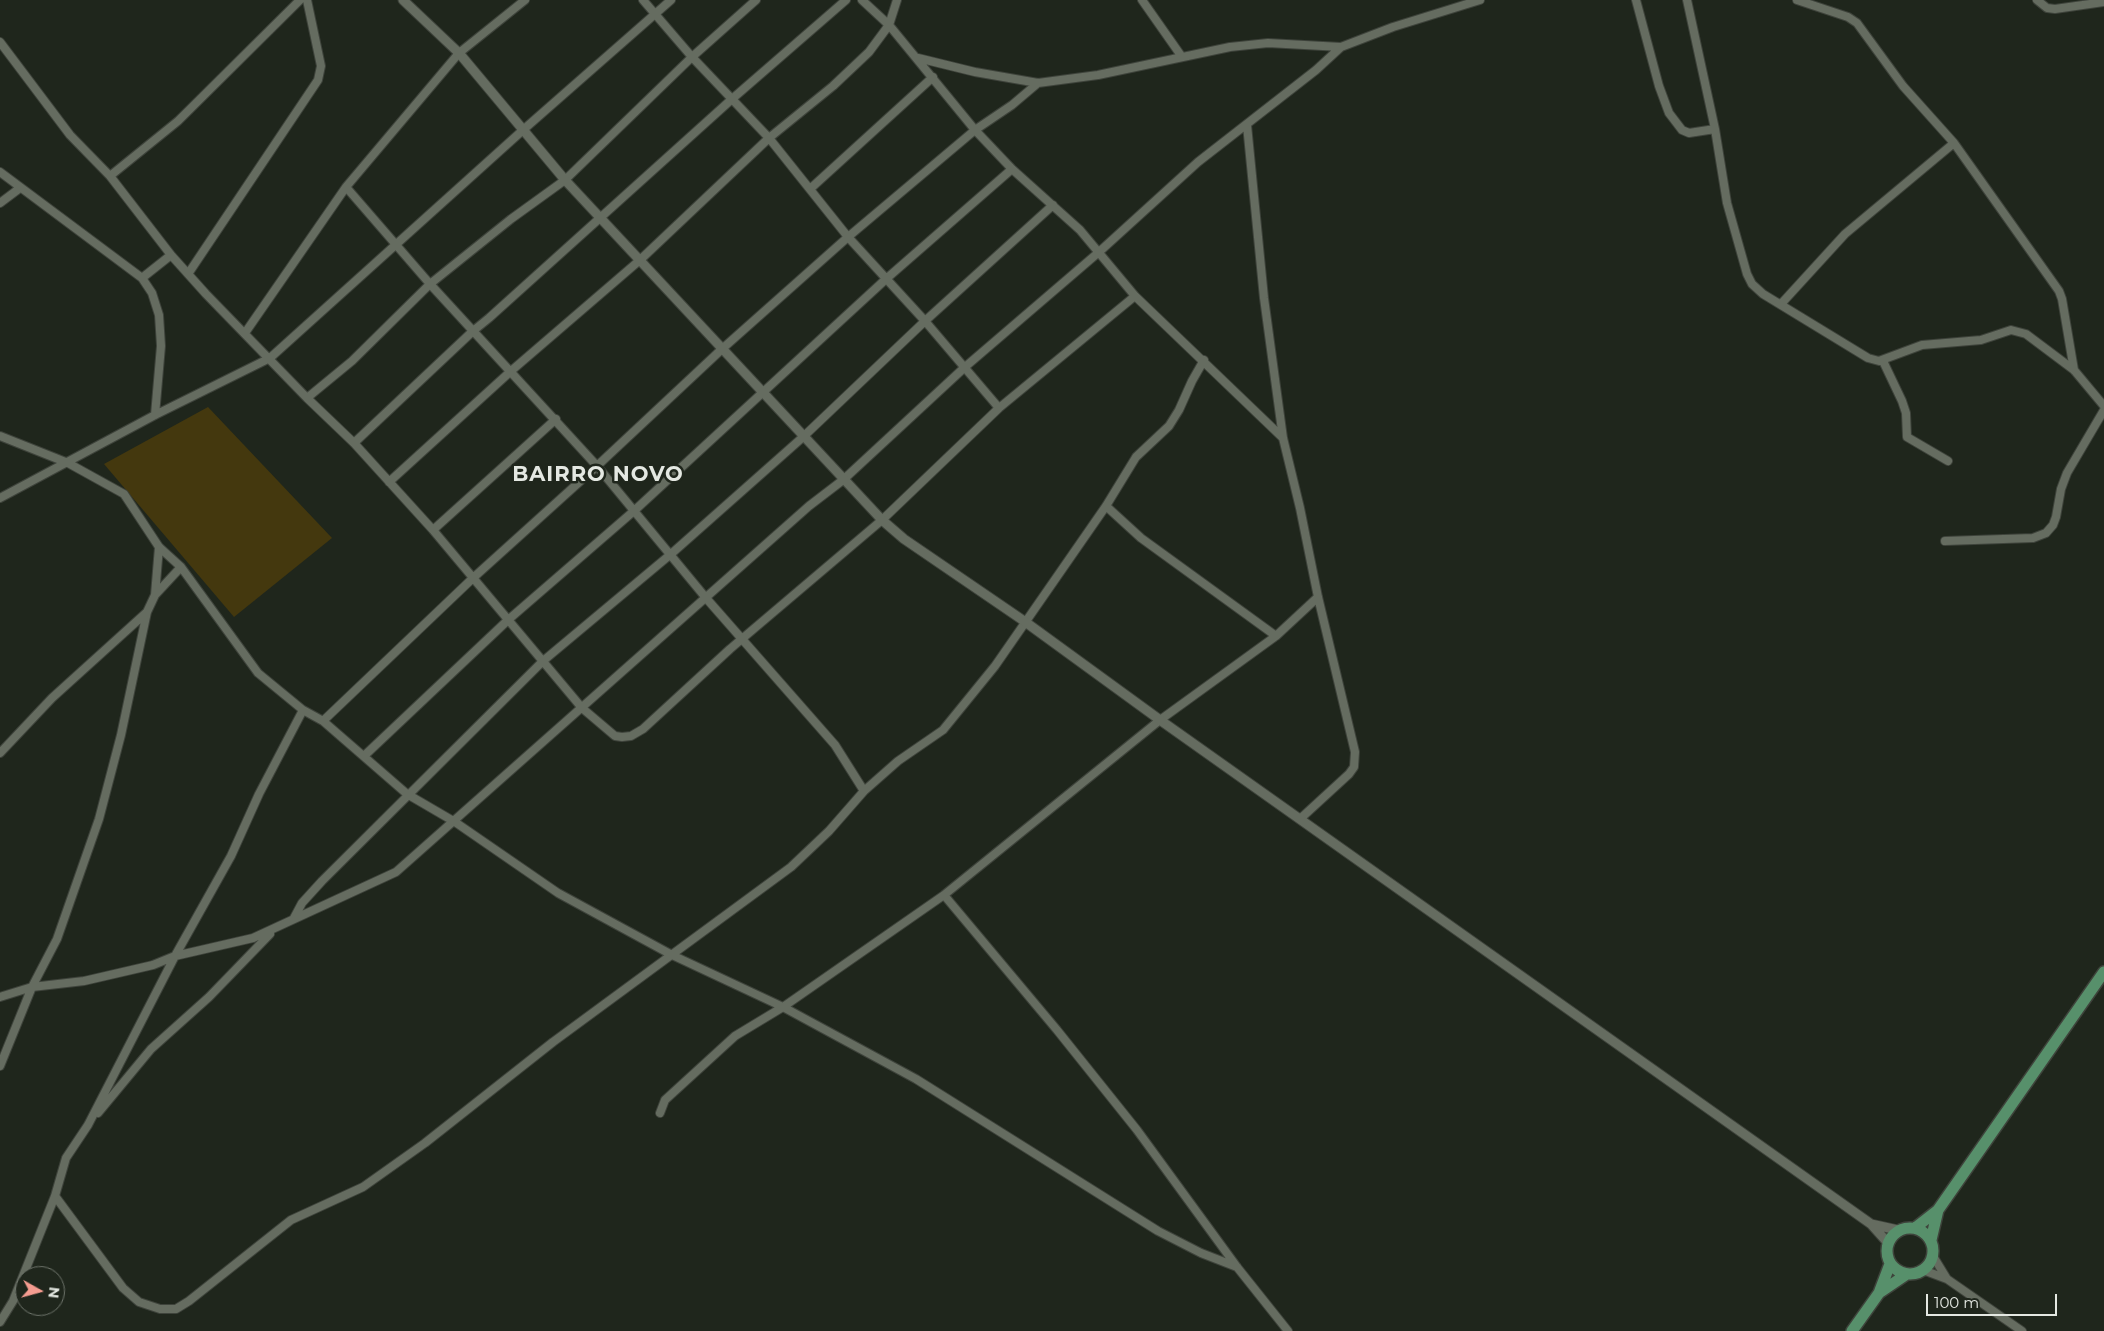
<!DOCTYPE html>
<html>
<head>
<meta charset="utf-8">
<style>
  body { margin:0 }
  #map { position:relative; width:2104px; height:1331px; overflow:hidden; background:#1f261c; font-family:Montserrat,sans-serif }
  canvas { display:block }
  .north { position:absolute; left:15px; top:1266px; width:50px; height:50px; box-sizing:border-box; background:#1f261c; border:1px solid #6e746b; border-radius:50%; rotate:97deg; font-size:14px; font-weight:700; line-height:20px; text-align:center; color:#e4e8e2 }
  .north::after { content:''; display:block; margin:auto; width:18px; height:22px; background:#f59c90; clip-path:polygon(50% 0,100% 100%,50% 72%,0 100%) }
  .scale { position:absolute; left:1926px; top:1294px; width:131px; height:22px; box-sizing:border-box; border:2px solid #e4e8e2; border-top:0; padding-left:6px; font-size:15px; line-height:18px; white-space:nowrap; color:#e4e8e2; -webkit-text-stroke:4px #1f261c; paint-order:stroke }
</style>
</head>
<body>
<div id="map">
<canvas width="2104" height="1331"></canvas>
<div class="north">N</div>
<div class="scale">100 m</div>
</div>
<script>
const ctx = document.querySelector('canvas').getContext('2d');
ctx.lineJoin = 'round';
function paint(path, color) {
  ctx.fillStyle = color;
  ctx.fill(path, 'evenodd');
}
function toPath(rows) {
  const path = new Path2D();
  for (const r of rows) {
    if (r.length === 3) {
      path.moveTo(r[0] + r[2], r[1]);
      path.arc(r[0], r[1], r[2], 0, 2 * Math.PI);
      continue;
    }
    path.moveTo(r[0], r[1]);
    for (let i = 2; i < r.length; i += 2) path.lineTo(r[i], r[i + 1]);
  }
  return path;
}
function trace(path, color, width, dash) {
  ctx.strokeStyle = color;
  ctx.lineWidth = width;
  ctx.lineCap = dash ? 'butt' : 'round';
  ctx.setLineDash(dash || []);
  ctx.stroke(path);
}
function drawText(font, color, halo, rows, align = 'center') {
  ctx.font = font + ' Montserrat,sans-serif';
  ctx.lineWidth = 5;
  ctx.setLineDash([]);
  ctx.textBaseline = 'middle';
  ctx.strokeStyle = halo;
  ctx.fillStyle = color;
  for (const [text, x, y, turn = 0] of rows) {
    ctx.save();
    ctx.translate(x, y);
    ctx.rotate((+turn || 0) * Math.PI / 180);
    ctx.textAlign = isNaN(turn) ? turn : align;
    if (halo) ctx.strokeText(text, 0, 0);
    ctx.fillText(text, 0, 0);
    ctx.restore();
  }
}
paint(toPath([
  [208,407,332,538,234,617,104,464]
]), '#44380e');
const minor = toPath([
  [525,0,459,53,346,187,430,284,597,466,706,598,835,745,864,791],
  [643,0,692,57,769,138,848,237,925,321,999,408],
  [862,0,889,25,975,130,1012,169,1080,230,1135,296,1283,438],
  [1142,0,1182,57],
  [1636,0,1659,86,1669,113,1682,130,1689,133,1715,129],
  [1687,0,1715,129,1727,203,1747,274,1752,284,1763,294,1868,358,1879,361,1922,345,1981,340,2011,330,2026,334,2074,370,2104,406],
  [1797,0,1848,17,1857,23,1903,86,1954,143,2059,291,2062,299,2074,370],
  [2037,0,2047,8,2055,9,2104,2],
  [0,42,70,135,110,176,171,255,206,294,307,398,354,443,433,530,582,708,615,736,622,737,631,736,643,729,730,649,882,520,999,408,1135,296],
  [918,58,975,72,1038,83,1098,75,1230,47,1268,43,1341,47],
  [1247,125,1264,298,1283,438,1300,508,1318,597,1355,752,1354,767,1349,774,1300,819],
  [0,172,142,278,171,255],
  [110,176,178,121,300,0],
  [810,189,933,77],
  [0,203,20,188],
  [188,274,318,80,321,66,307,0],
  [142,278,152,293,159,315,161,346,155,415],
  [1781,304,1845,234,1954,143],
  [245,333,346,187],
  [1883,361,1902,401,1906,413,1907,437,1948,461],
  [307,398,352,361,430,284,511,219,565,180,692,57,756,0],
  [0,436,68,463,124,494,159,547,181,567,258,673,303,710,323,721,407,794,455,822,558,893,672,955,783,1007,916,1079,1158,1231,1201,1253,1237,1267],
  [354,443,473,331,489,318,732,99,846,0],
  [389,482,511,371,640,260,769,138,833,86,869,52,889,25,897,0],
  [0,498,155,415,270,358,523,130,671,0],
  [1106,506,1141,538,1276,636],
  [433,530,556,419],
  [1945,541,2033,538,2046,533,2053,525,2056,517,2061,489,2067,473,2104,410],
  [155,595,181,567],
  [323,721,473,578,597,466,722,349,848,237,975,130,1012,105,1038,83],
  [0,753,52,698,147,612],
  [364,756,508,620,635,510,886,279,1012,169],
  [944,895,1057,1030,1137,1130,1237,1267,1288,1331],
  [294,918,302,903,322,881,543,661,671,554,803,437,925,321,1053,205],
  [0,997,32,987,84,981,153,965,175,956,253,938,396,872,809,506,843,480,965,367,1099,252,1198,162,1316,70,1341,47,1393,27,1480,0],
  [0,1066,32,987,57,939,99,819,121,735,147,612,155,595,159,547],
  [98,1113,151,1049,209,997,270,934],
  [660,1113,665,1100,735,1036,783,1007,944,895,1160,720,1276,636,1318,597],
  [55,1196,123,1288,139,1302,160,1309,176,1309,189,1301,291,1220,363,1187,425,1143,553,1042,791,867,829,831,864,791,898,761,943,730,995,666,1106,506,1136,457,1169,426,1179,410,1192,381,1204,360],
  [1933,1256,1947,1279],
  [1923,1270,1947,1279,2022,1331],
  [0,1322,13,1301,55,1196,66,1158,88,1125,175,956,231,856,259,794,303,710]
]);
const tertiary = toPath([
  [403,0,459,53,565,180,882,520,904,539,1024,621,1160,720,1871,1224,1888,1243],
  [1871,1224,1898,1230]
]);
const primary = toPath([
  [1910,1251,23],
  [1915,1228,1938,1210,2104,972],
  [1931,1240,1938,1210],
  [1879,1293,1907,1274],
  [1852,1331,1879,1293,1890,1264]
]);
trace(minor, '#3e433b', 10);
trace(tertiary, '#3e433b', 11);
trace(primary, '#3e433b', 14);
trace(minor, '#656c60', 8);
trace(tertiary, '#656c60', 9);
trace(primary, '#57906b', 11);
ctx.letterSpacing = '1px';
drawText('bold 21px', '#e4e8e2', '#1f261c', [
  ["BAIRRO NOVO",598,475]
]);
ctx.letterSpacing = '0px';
</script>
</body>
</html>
